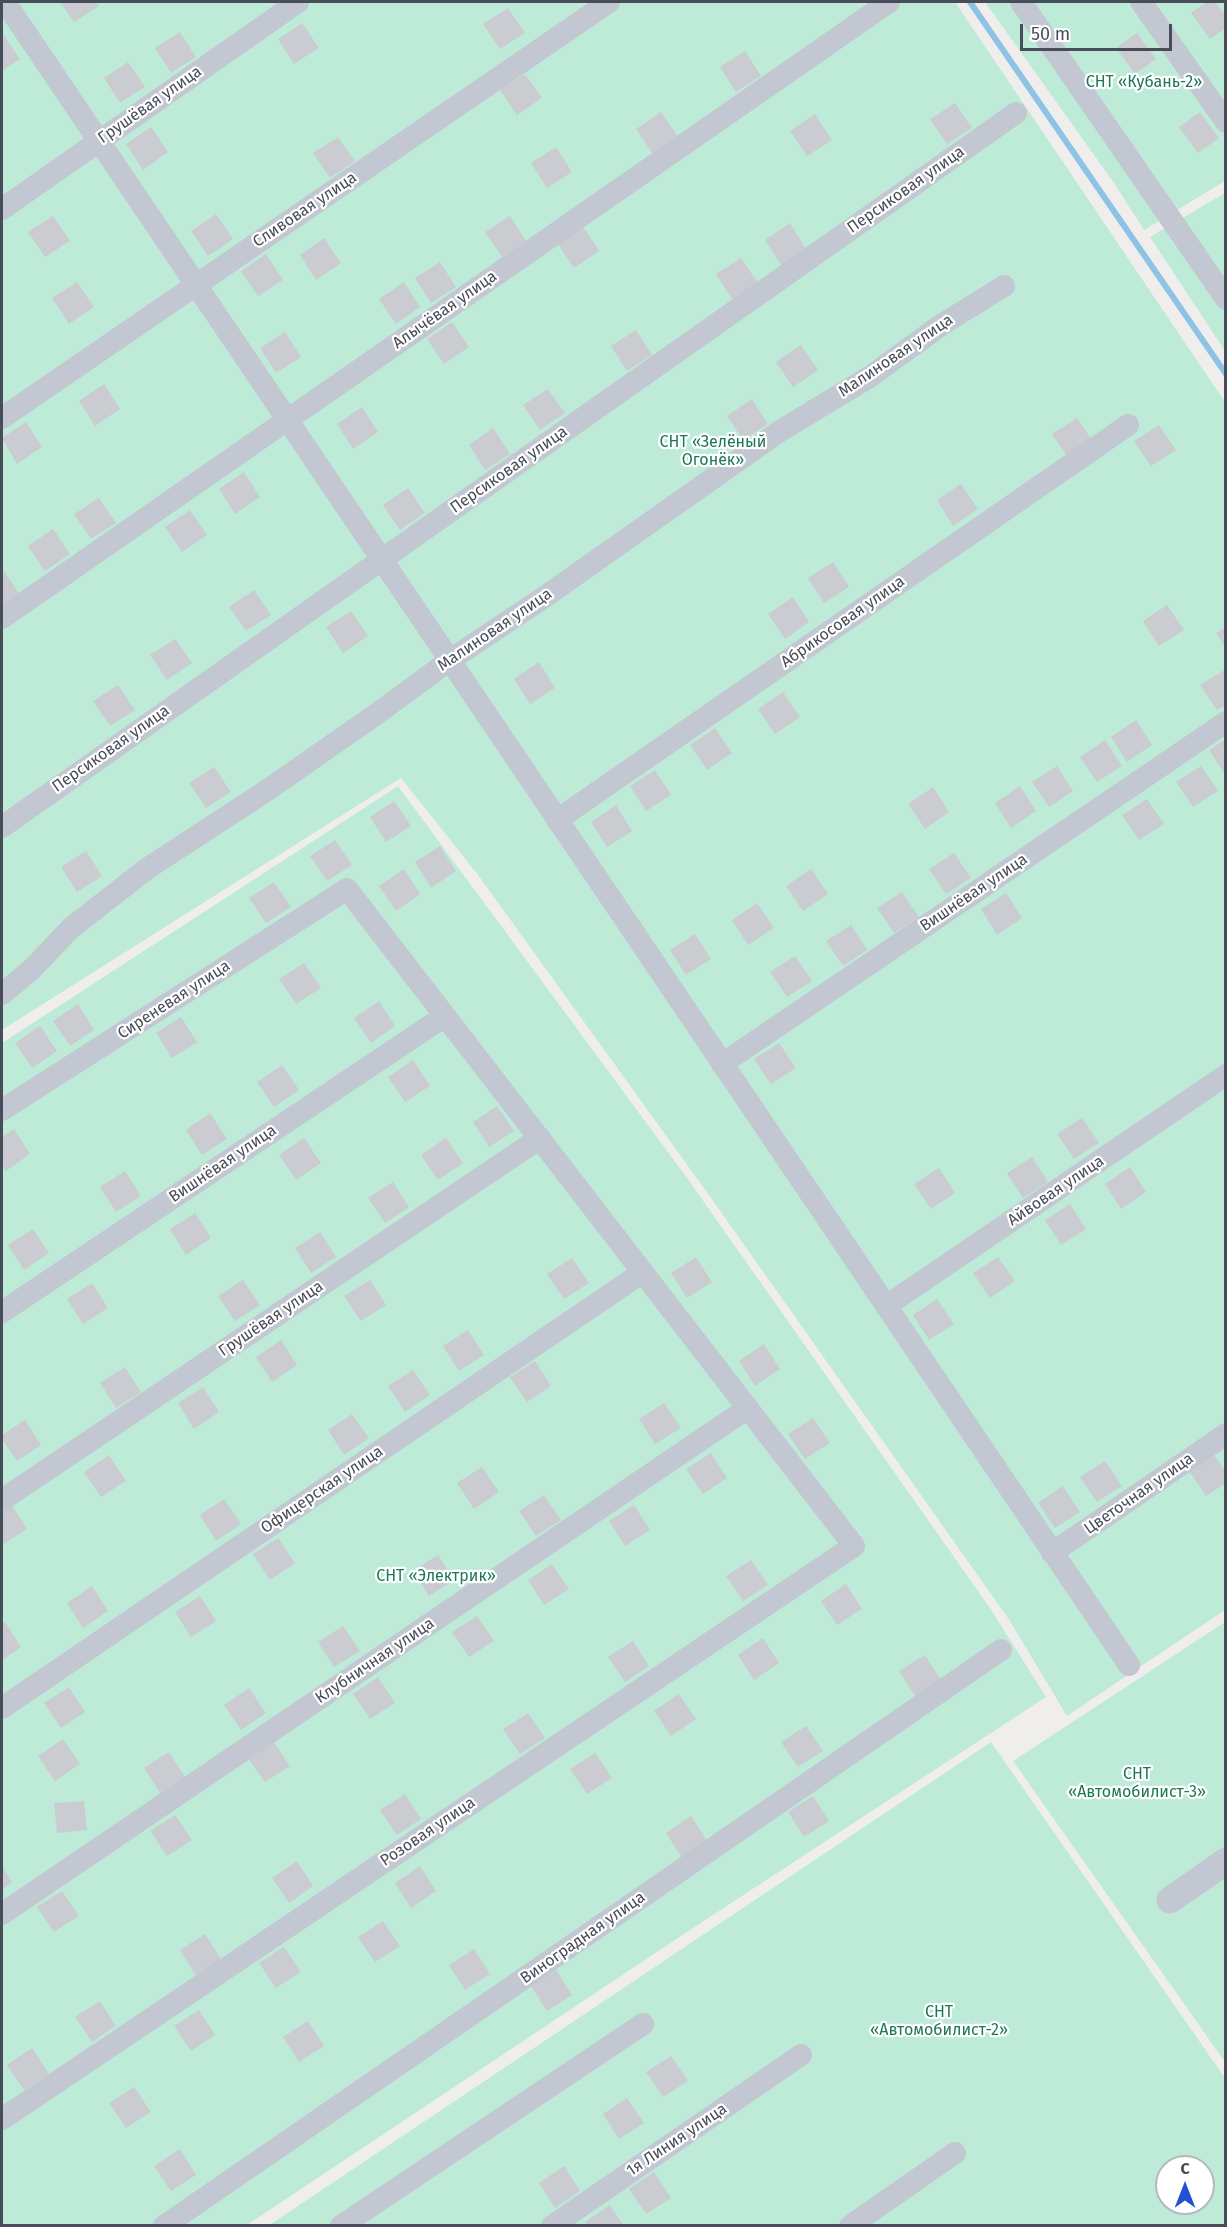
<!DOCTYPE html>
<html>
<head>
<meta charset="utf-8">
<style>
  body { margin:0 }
  #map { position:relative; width:1227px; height:2227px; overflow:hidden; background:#f0eeed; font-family:"Fira Sans",sans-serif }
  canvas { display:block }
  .frame { position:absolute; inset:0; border:3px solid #474d59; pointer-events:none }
  .north { position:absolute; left:1155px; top:2155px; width:60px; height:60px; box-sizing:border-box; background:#fff; border:2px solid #b5b8bd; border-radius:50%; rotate:0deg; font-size:16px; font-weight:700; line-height:24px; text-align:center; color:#474d59 }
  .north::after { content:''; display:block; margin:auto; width:21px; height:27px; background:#2451d3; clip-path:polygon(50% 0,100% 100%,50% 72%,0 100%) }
  .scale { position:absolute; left:1020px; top:24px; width:152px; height:27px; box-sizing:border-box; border:3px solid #474d59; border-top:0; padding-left:8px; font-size:18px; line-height:21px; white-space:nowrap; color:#474d59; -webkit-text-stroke:4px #fff; paint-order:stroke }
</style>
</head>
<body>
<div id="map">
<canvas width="1227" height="2227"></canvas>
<div class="frame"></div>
<div class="north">С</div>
<div class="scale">50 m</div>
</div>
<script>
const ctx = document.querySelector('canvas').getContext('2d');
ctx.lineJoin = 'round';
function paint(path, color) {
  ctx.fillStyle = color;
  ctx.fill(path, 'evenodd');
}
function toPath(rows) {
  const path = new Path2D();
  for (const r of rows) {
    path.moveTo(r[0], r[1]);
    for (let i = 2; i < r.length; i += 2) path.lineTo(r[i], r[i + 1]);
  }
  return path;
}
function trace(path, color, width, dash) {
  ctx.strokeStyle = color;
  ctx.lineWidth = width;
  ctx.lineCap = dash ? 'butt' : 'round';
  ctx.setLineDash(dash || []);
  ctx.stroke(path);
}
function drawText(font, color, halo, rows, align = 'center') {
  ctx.font = font + ' "Fira Sans",sans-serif';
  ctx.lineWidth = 4.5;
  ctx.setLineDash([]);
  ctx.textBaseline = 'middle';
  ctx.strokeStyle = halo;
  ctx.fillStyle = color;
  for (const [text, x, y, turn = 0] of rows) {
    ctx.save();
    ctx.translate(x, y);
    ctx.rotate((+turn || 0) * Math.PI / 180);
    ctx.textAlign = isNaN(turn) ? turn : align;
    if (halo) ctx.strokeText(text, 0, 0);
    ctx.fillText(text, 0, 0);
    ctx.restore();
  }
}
paint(toPath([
  [2,2,955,2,1225,402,1225,1610,1067,1716,1010,1621,711,1198,478,875,401,778,2,1030],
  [985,2,1225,2,1225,181,1144,230,1114,183],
  [1225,193,1225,351,1150,237],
  [398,786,687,1178,990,1608,1046,1697,687,1932,247,2225,2,2226,2,1043],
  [1225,1622,1225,2062,1013,1761],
  [991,1742,1225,2078,1225,2225,268,2226],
  [1167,2167,1203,2167,1203,2203,1167,2203]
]), '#beebd8');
trace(toPath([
  [970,2,1226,374]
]), '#8ec3e6', 6);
paint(toPath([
  [60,2,96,2,99,6,74,22],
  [1207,2,1215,2,1226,16,1226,28,1210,39,1191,13],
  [508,8,525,33,500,49,483,24],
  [302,23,319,48,294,64,278,39],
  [180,32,196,57,171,73,155,48],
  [1137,33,1156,59,1135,74,1116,48],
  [3,34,20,59,2,71,2,35],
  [745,51,761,76,736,92,720,67],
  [128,62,145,87,120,103,104,78],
  [525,74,542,98,517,115,500,90],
  [955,103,972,128,947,144,930,119],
  [661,112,678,137,653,154,636,129],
  [1200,112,1219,138,1198,153,1179,127],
  [815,114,832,140,807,156,790,131],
  [151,127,168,152,143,170,126,144],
  [338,137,355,161,330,178,313,153],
  [556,147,572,172,547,188,531,163],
  [216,214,233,239,208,256,191,231],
  [53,216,70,241,45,257,28,232],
  [510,216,526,241,502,257,485,232],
  [790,223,806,249,781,265,765,240],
  [583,226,599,251,574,268,557,243],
  [324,238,341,263,316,280,300,255],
  [266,254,283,280,258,296,241,271],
  [741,258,758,283,732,299,716,274],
  [440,262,456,287,431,303,415,278],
  [77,282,94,307,69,324,52,298],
  [404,282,420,307,396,324,379,299],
  [452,322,469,347,444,364,427,339],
  [636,330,652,355,627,371,611,346],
  [285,332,301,357,276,373,260,348],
  [801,345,818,370,793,387,776,362],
  [104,384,120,409,95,426,79,401],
  [548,389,565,413,540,430,523,405],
  [752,399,768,424,743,440,727,416],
  [362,407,378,432,353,449,337,424],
  [1077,418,1094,443,1069,459,1052,434],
  [26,422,42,447,17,464,2,438],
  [1159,425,1176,450,1151,466,1134,441],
  [493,428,510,454,485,470,469,445],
  [244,472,260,497,235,514,219,489],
  [961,484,978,509,953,526,937,500],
  [408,488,425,513,400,530,383,505],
  [99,498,116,523,91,539,74,514],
  [190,510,207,535,182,552,165,527],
  [53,529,70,554,45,571,28,546],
  [833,562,849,587,824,603,808,578],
  [4,571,21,596,2,609,2,573],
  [254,590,271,615,246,631,229,607],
  [793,597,809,622,785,639,768,614],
  [1167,605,1184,630,1159,646,1143,621],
  [351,611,368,636,343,653,326,627],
  [1226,627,1226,648,1216,633],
  [175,639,192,663,167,680,150,655],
  [539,662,555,688,530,704,514,679],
  [1226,669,1226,705,1217,710,1200,685],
  [118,685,135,710,110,726,93,701],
  [783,692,800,717,775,734,758,709],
  [1136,720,1152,745,1127,762,1111,737],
  [715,728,732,753,707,770,690,745],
  [1226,739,1226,776,1209,750],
  [1105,740,1122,766,1097,782,1080,757],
  [1057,766,1073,791,1049,807,1032,782],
  [1201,766,1218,791,1193,807,1176,782],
  [214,767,231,792,206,808,189,783],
  [655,770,671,795,646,811,630,786],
  [1020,786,1036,811,1011,828,995,803],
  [933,787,949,812,925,829,908,804],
  [1147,799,1164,824,1139,840,1122,815],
  [394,801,411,826,386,842,370,817],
  [616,805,632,831,607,847,591,822],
  [335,840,352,865,327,881,310,856],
  [440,846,456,871,431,888,415,862],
  [86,851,102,876,77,892,61,867],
  [954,853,971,878,946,894,929,869],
  [404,869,420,894,396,911,379,886],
  [811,869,828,894,803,911,786,886],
  [274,882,291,907,266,923,249,898],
  [902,892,919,917,894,933,877,908],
  [1006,893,1022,918,997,935,981,909],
  [757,903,774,928,748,945,732,920],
  [851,925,867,950,843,966,826,941],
  [695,934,711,959,686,975,670,950],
  [795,956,812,981,787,997,770,972],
  [304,963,321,988,296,1004,279,979],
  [379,1001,395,1026,371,1043,354,1018],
  [78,1004,94,1030,70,1046,53,1021],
  [181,1017,197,1042,172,1058,156,1033],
  [40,1026,57,1051,32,1068,15,1043],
  [779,1043,796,1068,771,1084,754,1059],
  [413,1060,430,1086,405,1102,388,1077],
  [282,1065,299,1090,274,1107,257,1082],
  [497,1106,514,1131,489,1147,473,1122],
  [210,1113,227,1139,202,1155,186,1130],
  [1082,1118,1099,1143,1074,1159,1057,1134],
  [14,1129,30,1154,6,1171,2,1164,2,1137],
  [304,1138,321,1163,296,1180,279,1155],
  [446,1138,463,1163,438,1180,421,1155],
  [1032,1157,1048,1182,1023,1198,1007,1173],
  [1130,1167,1146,1192,1121,1209,1105,1184],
  [939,1168,955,1193,931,1209,914,1184],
  [125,1171,141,1196,116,1212,100,1187],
  [393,1182,409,1207,385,1223,368,1198],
  [1070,1204,1086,1229,1061,1245,1045,1220],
  [195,1213,211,1238,186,1255,170,1229],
  [33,1229,49,1253,24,1270,8,1245],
  [320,1232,336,1257,311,1273,295,1248],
  [696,1257,712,1282,687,1298,671,1273],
  [998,1257,1015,1281,990,1298,973,1273],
  [572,1258,589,1283,564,1299,547,1274],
  [243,1280,260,1305,235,1321,218,1296],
  [370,1280,386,1305,361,1321,344,1296],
  [92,1283,108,1308,83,1324,67,1299],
  [937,1299,954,1324,929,1340,913,1315],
  [468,1330,484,1355,459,1371,443,1346],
  [281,1340,297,1365,272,1382,256,1357],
  [764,1344,780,1369,755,1386,739,1361],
  [535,1361,551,1386,527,1402,510,1377],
  [125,1367,141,1392,116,1408,100,1383],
  [413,1370,430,1395,405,1412,388,1386],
  [203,1387,219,1412,194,1429,178,1403],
  [664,1403,681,1428,655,1444,639,1419],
  [352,1414,369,1438,344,1455,328,1430],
  [813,1418,830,1443,805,1459,788,1434],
  [25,1420,41,1445,17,1461,2,1439,2,1435],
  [711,1453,727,1478,703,1494,686,1469],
  [109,1455,126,1481,101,1497,84,1472],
  [1214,1455,1226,1472,1226,1483,1206,1496,1189,1471],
  [1105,1461,1122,1486,1097,1502,1080,1477],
  [482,1467,499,1492,474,1509,457,1483],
  [1063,1486,1080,1512,1055,1528,1038,1503],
  [544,1495,561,1520,536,1536,519,1511],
  [224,1499,241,1524,216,1541,200,1515],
  [11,1504,27,1529,2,1545,2,1510],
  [634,1505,650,1530,625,1546,609,1521],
  [278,1538,295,1563,270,1580,253,1554],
  [438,1555,454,1580,429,1596,413,1571],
  [751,1560,768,1585,743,1601,726,1576],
  [552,1564,569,1589,544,1605,528,1580],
  [846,1584,862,1609,837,1625,821,1601],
  [92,1586,108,1611,83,1628,67,1603],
  [200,1596,216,1621,191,1637,175,1612],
  [477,1616,494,1641,469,1657,452,1632],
  [5,1622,21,1647,2,1660,2,1624],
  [343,1626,360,1651,334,1667,318,1642],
  [763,1638,779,1663,754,1680,738,1655],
  [633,1641,649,1666,625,1682,608,1657],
  [925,1655,941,1680,916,1697,899,1671],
  [378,1677,395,1703,370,1719,353,1694],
  [69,1687,85,1712,61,1728,44,1703],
  [249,1688,266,1713,241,1730,224,1705],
  [679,1694,696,1719,671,1736,654,1711],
  [528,1713,545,1738,520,1754,503,1729],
  [806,1726,823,1751,798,1767,781,1742],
  [63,1739,80,1764,55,1781,38,1756],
  [273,1741,290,1766,265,1782,248,1758],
  [169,1752,185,1777,160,1793,144,1768],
  [595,1753,612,1778,587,1794,570,1769],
  [405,1794,421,1819,397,1835,380,1810],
  [813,1796,829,1821,804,1837,788,1812],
  [84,1801,87,1830,57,1833,54,1803],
  [175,1815,192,1840,167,1856,150,1831],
  [691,1816,707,1841,682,1858,666,1833],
  [297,1861,313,1886,289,1903,272,1878],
  [2,1866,12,1882,2,1890],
  [420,1866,436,1891,411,1908,395,1883],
  [62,1891,79,1916,54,1932,37,1907],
  [383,1921,400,1946,375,1962,358,1937],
  [205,1934,221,1959,196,1976,180,1950],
  [284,1947,301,1972,276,1988,259,1963],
  [474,1949,490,1974,465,1990,449,1965],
  [556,1970,572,1995,547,2011,531,1986],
  [100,2001,116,2026,92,2042,75,2017],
  [199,2010,215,2035,191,2051,174,2026],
  [308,2021,324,2046,299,2062,283,2037],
  [32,2048,49,2074,24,2090,7,2065],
  [671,2056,688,2081,663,2097,646,2072],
  [134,2087,151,2112,126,2128,109,2103],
  [627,2098,644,2123,619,2139,603,2114],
  [180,2149,196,2175,171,2191,154,2166],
  [564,2166,580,2191,555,2208,539,2183],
  [654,2172,671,2198,646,2214,629,2189],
  [610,2205,624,2226,588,2226,585,2222]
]), '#caccd2');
trace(toPath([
  [5,2,1129,1665],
  [1021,2,1226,299],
  [1141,2,1226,122],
  [2,209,298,2],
  [2,418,609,2],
  [2,618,889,2],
  [557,820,1128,425],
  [2,827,1016,113],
  [2,994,31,970,71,928,148,868,266,791,378,713,450,660,543,598,780,431,871,376,941,325,1004,286],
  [722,1064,1226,722],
  [2,1110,347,889,854,1546,2,2119],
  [886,1306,1226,1075],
  [2,1312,445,1016],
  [2,1500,540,1138],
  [1052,1553,1226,1434],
  [2,1708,643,1272],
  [2,1914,748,1408],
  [164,2226,1001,1650],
  [341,2226,643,2024],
  [552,2226,801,2055],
  [850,2226,955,2153]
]), '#c2c7d2', 22);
trace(toPath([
  [1170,1900,1226,1861]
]), '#c2c7d2', 27);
drawText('16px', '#1c7659', '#fff', [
  ["СНТ «Кубань-2»",1144,83],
  ["СНТ «Зелёный",713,443],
  ["Огонёк»",713,461],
  ["СНТ «Электрик»",436,1577],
  ["СНТ",1137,1775],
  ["«Автомобилист-3»",1137,1793],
  ["СНТ",939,2013],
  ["«Автомобилист-2»",939,2031]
]);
drawText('16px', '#474d59', '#fff', [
  ["Грушёвая улица",150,105,-35],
  ["Персиковая улица",906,190,-35],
  ["Сливовая улица",305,210,-34],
  ["Алычёвая улица",445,310,-35],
  ["Малиновая улица",896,356,-34],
  ["Персиковая улица",509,470,-35],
  ["Абрикосовая улица",843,622,-35],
  ["Малиновая улица",495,630,-34],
  ["Персиковая улица",111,749,-35],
  ["Вишнёвая улица",974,893,-34],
  ["Сиреневая улица",174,1000,-33],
  ["Вишнёвая улица",223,1164,-34],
  ["Айвовая улица",1056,1191,-34],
  ["Грушёвая улица",271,1319,-34],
  ["Офицерская улица",322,1490,-34],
  ["Цветочная улица",1139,1494,-35],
  ["Клубничная улица",375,1661,-34],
  ["Розовая улица",428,1832,-34],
  ["Виноградная улица",583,1938,-35],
  ["1я Линия улица",677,2140,-34]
]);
</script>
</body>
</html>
